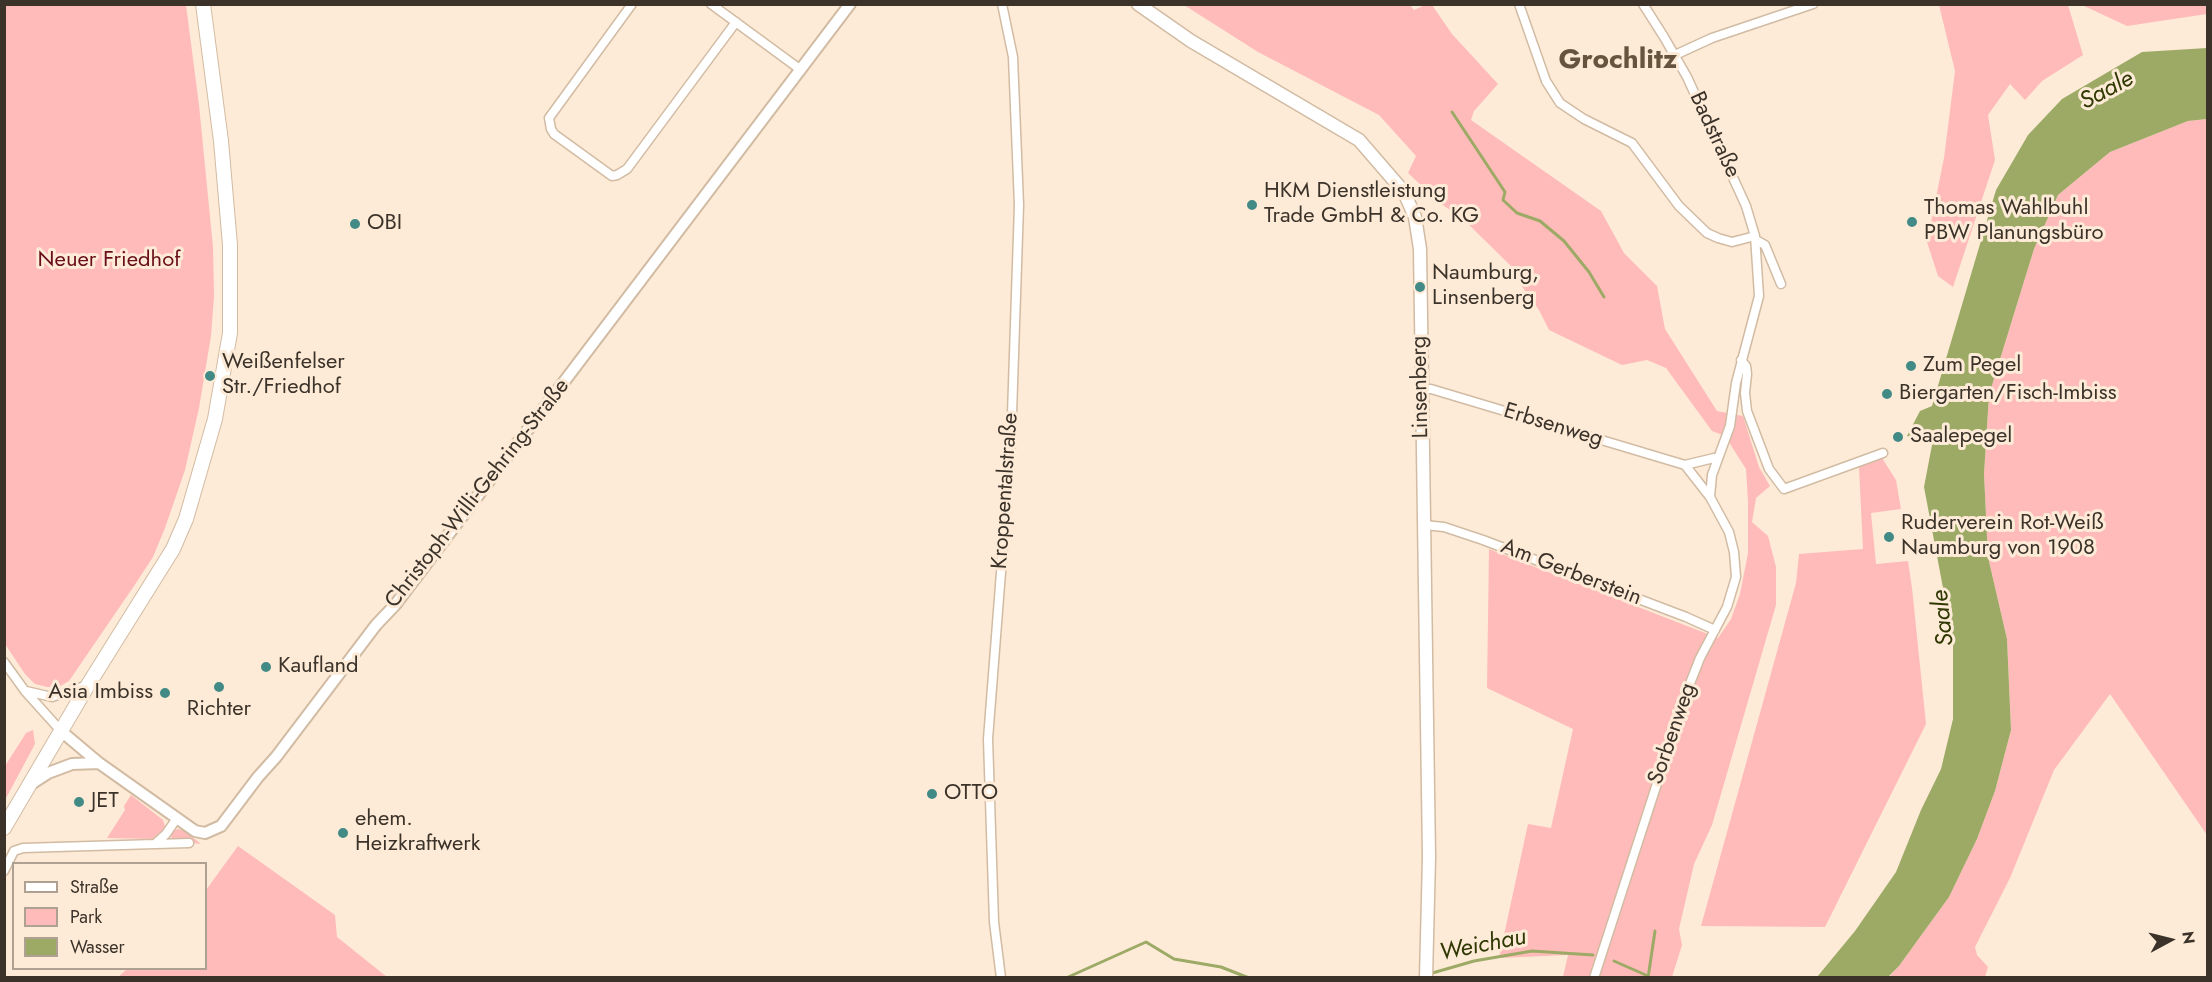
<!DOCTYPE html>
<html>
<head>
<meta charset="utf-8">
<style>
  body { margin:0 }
  #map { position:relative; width:2212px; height:982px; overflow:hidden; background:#fdebd7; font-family:Jost,sans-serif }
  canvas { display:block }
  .frame { position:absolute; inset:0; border:6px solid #3b3229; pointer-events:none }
  .legend { position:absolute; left:12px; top:862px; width:195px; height:108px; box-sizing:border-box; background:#fdebd7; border:2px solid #afa191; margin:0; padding:8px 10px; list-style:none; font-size:18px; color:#3b3229 }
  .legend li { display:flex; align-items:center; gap:12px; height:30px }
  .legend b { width:30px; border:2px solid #afa191 }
  .north { position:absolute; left:2140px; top:910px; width:60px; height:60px; -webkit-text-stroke:4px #fdebd7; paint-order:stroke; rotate:83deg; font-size:16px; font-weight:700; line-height:24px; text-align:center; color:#3b3229 }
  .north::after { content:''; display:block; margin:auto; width:21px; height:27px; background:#3b3229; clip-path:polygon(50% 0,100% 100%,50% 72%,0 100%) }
</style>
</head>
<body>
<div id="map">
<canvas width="2212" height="982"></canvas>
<div class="frame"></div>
<ul class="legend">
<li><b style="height:8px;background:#fff"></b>Straße</li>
<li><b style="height:16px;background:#ffbbb9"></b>Park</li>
<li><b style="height:16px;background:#9caa66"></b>Wasser</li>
</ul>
<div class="north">N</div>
</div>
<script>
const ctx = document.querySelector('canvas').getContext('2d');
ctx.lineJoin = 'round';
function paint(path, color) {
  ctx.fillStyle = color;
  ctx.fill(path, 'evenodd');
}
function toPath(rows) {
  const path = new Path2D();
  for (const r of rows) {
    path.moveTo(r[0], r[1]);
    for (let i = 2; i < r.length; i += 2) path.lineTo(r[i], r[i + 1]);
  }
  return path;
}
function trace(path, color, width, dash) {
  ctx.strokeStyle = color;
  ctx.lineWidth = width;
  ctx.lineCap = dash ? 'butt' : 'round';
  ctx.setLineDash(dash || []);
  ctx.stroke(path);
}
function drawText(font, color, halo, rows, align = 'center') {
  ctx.font = font + ' Jost,sans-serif';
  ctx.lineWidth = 6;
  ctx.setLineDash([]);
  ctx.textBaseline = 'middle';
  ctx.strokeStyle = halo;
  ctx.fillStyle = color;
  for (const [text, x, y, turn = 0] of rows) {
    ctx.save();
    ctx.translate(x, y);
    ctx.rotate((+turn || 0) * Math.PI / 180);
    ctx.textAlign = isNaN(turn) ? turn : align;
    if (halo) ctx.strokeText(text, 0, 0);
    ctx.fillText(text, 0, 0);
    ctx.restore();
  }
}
paint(toPath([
  [1409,4,1414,10,1425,5,1432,5,1452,34,1498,84,1474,111,1471,120,1601,211,1624,253,1657,286,1665,329,1717,411,1743,416,1759,467,1770,486,1756,498,1752,522,1768,536,1776,567,1776,605,1712,825,1694,864,1679,929,1682,945,1672,977,1563,977,1568,955,1499,958,1528,824,1551,828,1573,729,1487,688,1489,549,1718,638,1731,619,1740,594,1748,553,1748,501,1746,469,1725,436,1712,431,1666,368,1647,360,1622,365,1549,330,1539,310,1518,281,1511,266,1464,220,1440,203,1408,173,1416,156,1379,115,1258,52,1184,5],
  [4,5,186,5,199,105,213,247,214,296,211,336,199,408,185,470,165,528,153,557,134,586,69,681,59,687,47,687,35,684,25,674,5,644],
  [1939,5,2068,5,2083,55,2042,81,2025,100,2010,84,1988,115,1995,160,1953,287,1938,276,1927,242,1944,158,1955,71],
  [2082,5,2207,5,2207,14,2127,26],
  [2207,119,2207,835,2110,694,2054,770,2010,878,1975,947,1977,955,1988,967,1985,977,1888,978,1899,966,1949,897,1977,839,1995,791,2011,730,2007,639,1988,557,1984,474,1989,395,2034,249,2058,195,2110,152,2188,121],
  [1882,458,1896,480,1901,509,1871,513,1876,564,1908,561,1912,588,1926,724,1825,927,1701,926,1796,583,1799,554,1863,549,1859,467],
  [33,730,35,744,5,800,5,766,26,733],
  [131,795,163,820,165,826,160,835,155,839,107,838,125,810,124,806],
  [179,829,186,832,201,844,172,840,171,835,174,830],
  [238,846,335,915,337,937,387,977,118,977,127,969,206,968,206,890]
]), '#ffbbb9');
paint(toPath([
  [2207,48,2207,119,2188,121,2110,152,2058,195,2034,249,1989,395,1984,474,1988,557,2007,639,2011,730,1995,791,1977,839,1949,897,1899,966,1888,977,1817,977,1855,931,1896,872,1921,810,1941,769,1953,719,1953,641,1924,487,1932,445,1907,436,1920,411,1932,406,1996,190,2028,135,2062,99,2142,52]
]), '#9caa66');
trace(toPath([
  [1452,112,1505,192,1503,200,1517,213,1540,221,1564,241,1589,272,1604,297],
  [1614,961,1648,976],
  [1429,974,1474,961,1532,951,1593,955],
  [1066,978,1146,942,1174,959,1221,967,1249,978],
  [1648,978,1655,931]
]), '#9caa66', 3);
const minor = toPath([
  [632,4,549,118,551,129,554,134,612,176,617,175,627,169,736,22],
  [711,4,801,70],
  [1519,4,1546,81,1560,103,1584,119,1632,143,1679,206,1707,233,1718,238,1732,242,1755,236],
  [1643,4,1664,37,1687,77,1746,206,1755,236,1759,296,1736,383,1730,426,1712,475,1710,497],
  [1675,55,1712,38,1813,4],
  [1756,240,1765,245,1781,284],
  [1741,360,1746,366,1747,374,1745,393,1747,411,1769,469,1784,489,1883,453],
  [1421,389,1431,389,1685,465,1714,458,1717,460],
  [1424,525,1444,527,1483,540,1686,617,1715,630],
  [4,662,25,691,61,731],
  [26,691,52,697,88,685],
  [156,843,166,834,177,818],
  [4,871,14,851,23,848,189,843],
  [1001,978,994,922,988,739,1011,444,1019,205,1013,57,1002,4],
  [1594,978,1687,691,1700,658,1727,607,1736,577,1734,552,1729,532,1710,497,1685,465]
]);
const tertiary = toPath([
  [61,731,99,763,195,831,205,833,221,826,258,777,276,757,376,625,395,605,850,4],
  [31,784,48,773,72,764,99,763]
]);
const secondary = toPath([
  [1138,4,1191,41,1359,140,1404,192,1415,217,1420,249,1429,857,1426,978]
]);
const primary = toPath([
  [4,828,88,685,173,549,186,519,215,419,230,333,230,245,221,141,203,4]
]);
trace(minor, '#d2bba3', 11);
trace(tertiary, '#d2bba3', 14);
trace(secondary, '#d2bba3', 15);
trace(primary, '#d2bba3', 16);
trace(minor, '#fff', 8);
trace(tertiary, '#fff', 10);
trace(secondary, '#fff', 12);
trace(primary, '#fff', 14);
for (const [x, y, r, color] of [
  [1252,205,6,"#428a86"],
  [1912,222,6,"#428a86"],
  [355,224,6,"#428a86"],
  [1420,287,6,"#428a86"],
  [1911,366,6,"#428a86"],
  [210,376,6,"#428a86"],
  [1887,394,6,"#428a86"],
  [1898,437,6,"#428a86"],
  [1889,537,6,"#428a86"],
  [266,667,6,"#428a86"],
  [219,687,6,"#428a86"],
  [165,693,6,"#428a86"],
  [932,794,6,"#428a86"],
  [79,802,6,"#428a86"],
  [343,833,6,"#428a86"]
]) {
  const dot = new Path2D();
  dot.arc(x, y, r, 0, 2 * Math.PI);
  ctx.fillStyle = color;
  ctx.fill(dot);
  trace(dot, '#fdebd7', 2);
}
drawText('22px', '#3b3229', '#fdebd7', [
  ["Badstraße",1714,135,65],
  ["Linsenberg",1421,387,-91],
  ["Erbsenweg",1553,426,17],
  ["Kroppentalstraße",1006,491,-86],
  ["Christoph-Willi-Gehring-Straße",478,494,-52],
  ["Am Gerberstein",1571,573,21],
  ["Sorbenweg",1673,734,-71]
]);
drawText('22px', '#3b3229', '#fdebd7', [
  ["HKM Dienstleistung",1264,192],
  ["Trade GmbH & Co. KG",1264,217],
  ["Thomas Wahlbuhl",1924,209],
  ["PBW Planungsbüro",1924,234],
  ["OBI",367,224],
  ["Naumburg,",1432,274],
  ["Linsenberg",1432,299],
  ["Weißenfelser",222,363],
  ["Str./Friedhof",222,388],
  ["Zum Pegel",1923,366],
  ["Biergarten/Fisch-Imbiss",1899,394],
  ["Saalepegel",1910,437],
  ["Ruderverein Rot-Weiß",1901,524],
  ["Naumburg von 1908",1901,549],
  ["Kaufland",278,667],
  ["Asia Imbiss",153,693,"right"],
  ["Richter",219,710,"center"],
  ["OTTO",944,794],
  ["JET",91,802],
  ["ehem.",355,820],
  ["Heizkraftwerk",355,845]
], 'left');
drawText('22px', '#690f1b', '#fdebd7', [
  ["Neuer Friedhof",109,261]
]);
drawText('italic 24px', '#303803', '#fdebd7', [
  ["Saale",2107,91,-28],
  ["Saale",1944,618,-96],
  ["Weichau",1483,946,-11]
]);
drawText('bold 28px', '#67533e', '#fdebd7', [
  ["Grochlitz",1618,61]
]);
</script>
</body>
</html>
